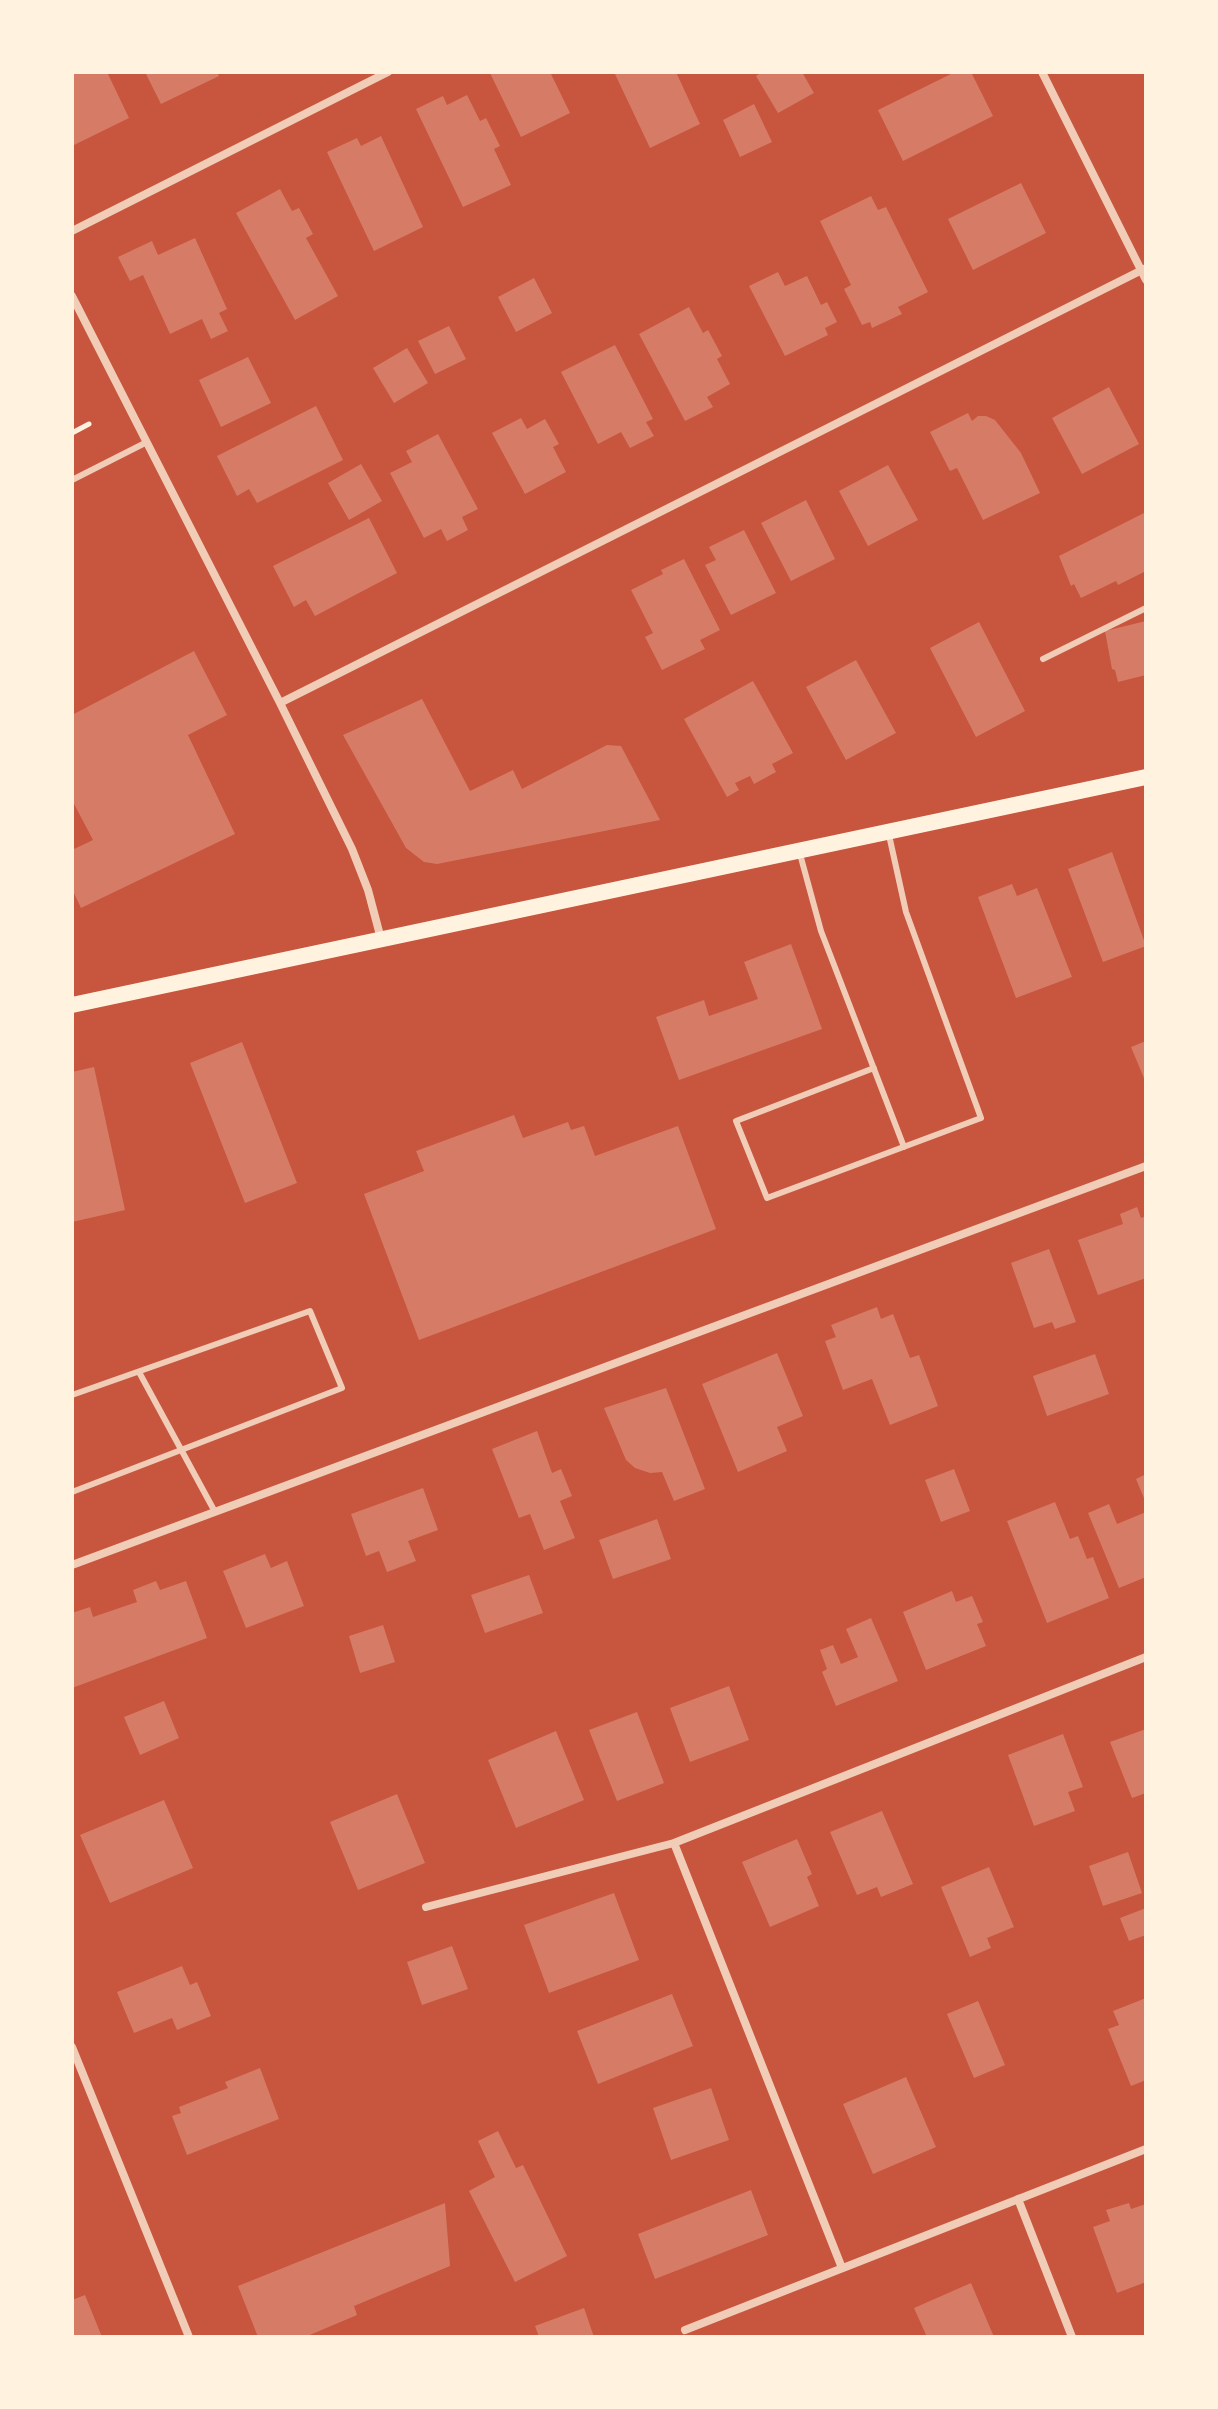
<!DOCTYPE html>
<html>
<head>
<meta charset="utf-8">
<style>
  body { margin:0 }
  #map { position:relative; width:1218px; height:2409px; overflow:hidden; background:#c8553d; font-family:"Varela Round",sans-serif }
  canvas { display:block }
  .frame { position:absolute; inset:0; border:74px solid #fff3e0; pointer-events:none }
</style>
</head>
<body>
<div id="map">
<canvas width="1218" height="2409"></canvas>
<div class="frame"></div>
</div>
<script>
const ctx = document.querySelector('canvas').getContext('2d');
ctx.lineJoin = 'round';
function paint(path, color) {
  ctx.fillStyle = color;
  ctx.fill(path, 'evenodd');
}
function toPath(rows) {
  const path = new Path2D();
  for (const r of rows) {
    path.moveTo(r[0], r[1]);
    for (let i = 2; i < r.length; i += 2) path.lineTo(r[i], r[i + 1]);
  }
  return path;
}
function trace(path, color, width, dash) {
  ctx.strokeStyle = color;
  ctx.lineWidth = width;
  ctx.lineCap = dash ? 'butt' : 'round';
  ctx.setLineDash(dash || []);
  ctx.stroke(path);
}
paint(toPath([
  [72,72,107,72,129,118,72,146],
  [145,72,217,72,219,76,161,104],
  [492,72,550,72,570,113,521,137,490,73],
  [618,72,676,72,700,124,650,148,615,74],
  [762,72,802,72,814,93,778,113,756,76],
  [955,72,971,72,993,116,903,161,878,110],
  [467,95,480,121,486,118,500,146,494,149,511,185,463,207,416,109,443,96,447,105],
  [754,104,772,142,740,157,723,120],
  [381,136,423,227,374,251,327,152,357,138,361,146],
  [1021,183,1046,233,973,270,948,219],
  [280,189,292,211,299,208,313,234,306,238,338,296,295,320,236,213],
  [871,196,878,210,886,207,928,292,898,307,902,314,872,328,870,322,862,325,844,289,851,285,820,221],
  [195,238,227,309,219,313,228,331,211,339,202,319,170,334,143,275,130,281,118,257,152,241,158,255],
  [778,272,785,286,807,276,821,305,827,302,837,322,825,328,828,335,785,356,749,286],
  [534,278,552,313,516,332,498,297],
  [689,307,703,333,708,330,722,356,717,359,730,384,707,397,713,407,685,421,639,334],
  [449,326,466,359,435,374,418,341],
  [615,345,653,419,646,422,654,436,630,448,621,432,598,444,561,372],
  [407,348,428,383,394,403,373,368],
  [248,357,271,403,221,427,199,380],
  [1109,387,1139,444,1082,474,1052,418],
  [316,406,343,460,257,503,249,489,237,496,217,456],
  [968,413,972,421,978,416,986,416,995,420,1021,453,1040,493,983,520,957,468,950,471,930,432],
  [521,418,527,429,545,419,559,444,553,447,566,472,525,494,492,433],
  [438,434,478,509,462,517,468,530,447,541,441,529,424,538,390,473,412,462,406,451],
  [361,464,382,501,349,520,328,483],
  [888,465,918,520,868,546,839,491],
  [806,500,835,559,791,581,761,523],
  [1146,512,1146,571,1118,585,1116,581,1081,598,1074,584,1071,586,1059,556],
  [369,518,397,573,315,616,306,600,294,607,273,566],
  [744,530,776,593,731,615,705,565,716,560,709,547],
  [684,559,720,630,700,640,705,649,662,670,645,637,653,633,631,590,663,574,661,570],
  [1146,621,1146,675,1118,682,1115,670,1112,669,1105,631],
  [979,622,1025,711,976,737,930,648],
  [194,651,227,715,188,735,235,834,81,908,72,889,72,850,93,840,72,800,72,715],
  [856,660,896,733,846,760,806,687],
  [753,681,793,753,772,764,776,772,754,784,750,776,735,783,739,790,727,797,684,719],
  [422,699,470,791,513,770,522,789,607,745,621,746,660,820,437,864,424,862,406,848,343,735],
  [1112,852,1146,946,1103,962,1068,869],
  [1012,884,1017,896,1037,888,1072,977,1016,998,978,897],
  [791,944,822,1029,679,1080,656,1017,704,1000,709,1016,758,999,744,962],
  [1146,1041,1146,1083,1131,1047],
  [242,1042,297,1183,245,1203,190,1063],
  [94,1067,125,1210,72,1222,72,1072],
  [514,1115,523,1138,568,1122,571,1130,584,1126,595,1156,678,1126,716,1229,419,1340,364,1194,424,1171,416,1151],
  [1137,1207,1141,1218,1146,1216,1146,1278,1098,1295,1078,1240,1123,1224,1120,1214],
  [1049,1249,1076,1322,1055,1329,1052,1322,1034,1328,1011,1263],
  [877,1307,881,1319,893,1314,910,1358,919,1355,938,1406,890,1425,872,1379,843,1390,825,1341,836,1337,831,1325],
  [777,1353,803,1416,777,1427,787,1451,738,1472,702,1384],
  [1095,1354,1109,1394,1047,1416,1033,1376],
  [666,1388,705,1489,674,1501,662,1472,650,1473,635,1468,626,1460,604,1408],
  [537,1431,552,1473,561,1469,572,1496,560,1501,575,1538,544,1550,530,1514,519,1518,492,1449],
  [954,1469,970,1511,941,1522,925,1480],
  [1146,1474,1146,1503,1136,1479],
  [423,1488,438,1530,408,1541,416,1561,387,1572,379,1551,366,1556,351,1514],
  [1055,1502,1070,1539,1078,1536,1087,1559,1093,1557,1109,1598,1047,1623,1007,1521],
  [1109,1504,1117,1524,1146,1512,1146,1577,1119,1588,1088,1513],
  [657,1519,671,1559,613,1579,599,1540],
  [265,1554,271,1568,287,1561,304,1606,246,1628,223,1571],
  [529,1575,543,1613,485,1633,471,1595],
  [156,1581,160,1590,186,1581,207,1638,72,1688,72,1613,90,1607,93,1617,137,1602,133,1590],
  [952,1591,956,1602,972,1596,983,1622,977,1624,986,1646,926,1670,903,1612],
  [871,1618,898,1681,836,1706,822,1672,827,1669,820,1650,833,1645,841,1664,858,1657,846,1629],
  [383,1625,395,1662,360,1673,349,1636],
  [729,1686,749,1740,690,1762,670,1708],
  [164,1701,179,1738,140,1755,124,1717],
  [637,1712,664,1783,617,1801,589,1730],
  [1146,1729,1146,1793,1132,1798,1110,1742],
  [556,1731,584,1800,516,1828,488,1760],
  [1063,1734,1083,1787,1068,1792,1075,1811,1034,1826,1008,1755],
  [397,1794,425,1863,358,1890,330,1822],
  [164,1800,193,1868,110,1903,80,1835],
  [882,1811,913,1884,881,1897,877,1887,857,1895,830,1832],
  [797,1839,812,1874,807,1877,819,1906,770,1927,742,1862],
  [1128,1852,1142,1893,1103,1906,1089,1866],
  [989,1867,1014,1927,987,1938,991,1948,970,1957,941,1887],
  [614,1893,639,1960,549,1993,524,1925],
  [1146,1908,1146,1935,1129,1941,1120,1918],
  [452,1946,468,1989,422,2005,407,1962],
  [182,1966,190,1985,197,1982,211,2016,177,2030,172,2018,134,2033,117,1992],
  [672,1994,693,2046,598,2084,577,2031],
  [1146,1998,1146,2080,1131,2086,1108,2029,1119,2025,1113,2011],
  [978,2001,1005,2065,974,2078,947,2014],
  [260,2068,279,2119,187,2155,172,2116,181,2113,179,2107,228,2088,225,2082],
  [906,2077,936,2147,873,2174,843,2104],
  [711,2088,729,2140,671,2160,653,2108],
  [498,2131,516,2168,523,2165,567,2256,515,2282,469,2191,495,2177,478,2141],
  [751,2190,768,2235,655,2279,638,2234],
  [445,2203,450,2266,354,2306,357,2315,305,2337,258,2337,238,2286],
  [1129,2203,1131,2209,1146,2204,1146,2282,1117,2293,1093,2227,1110,2221,1106,2210],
  [971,2283,994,2337,927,2337,914,2308],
  [85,2295,102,2337,72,2337,72,2300],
  [584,2308,594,2337,539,2337,535,2326]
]), '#d67c66');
trace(toPath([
  [72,433,89,424]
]), '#fff3e0', 5);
trace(toPath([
  [72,480,147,442],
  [1043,659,1146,608],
  [800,854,821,931,904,1147],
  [874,1068,736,1121,767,1198,981,1118,906,912,889,835],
  [139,1372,215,1512],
  [72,1395,310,1311,342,1388,72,1492]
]), '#f1ccb7', 6);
trace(toPath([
  [1042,72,1146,280],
  [72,231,388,72],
  [72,296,280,703,352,849,368,890,381,939],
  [280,703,1146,268],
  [72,1565,1146,1166],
  [674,1843,842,2268],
  [426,1907,674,1843,1146,1657],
  [72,2047,189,2337],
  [1018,2199,1072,2337],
  [685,2330,1146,2149]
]), '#f1ccb7', 8);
trace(toPath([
  [72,1005,1146,777]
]), '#fff3e0', 16);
</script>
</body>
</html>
